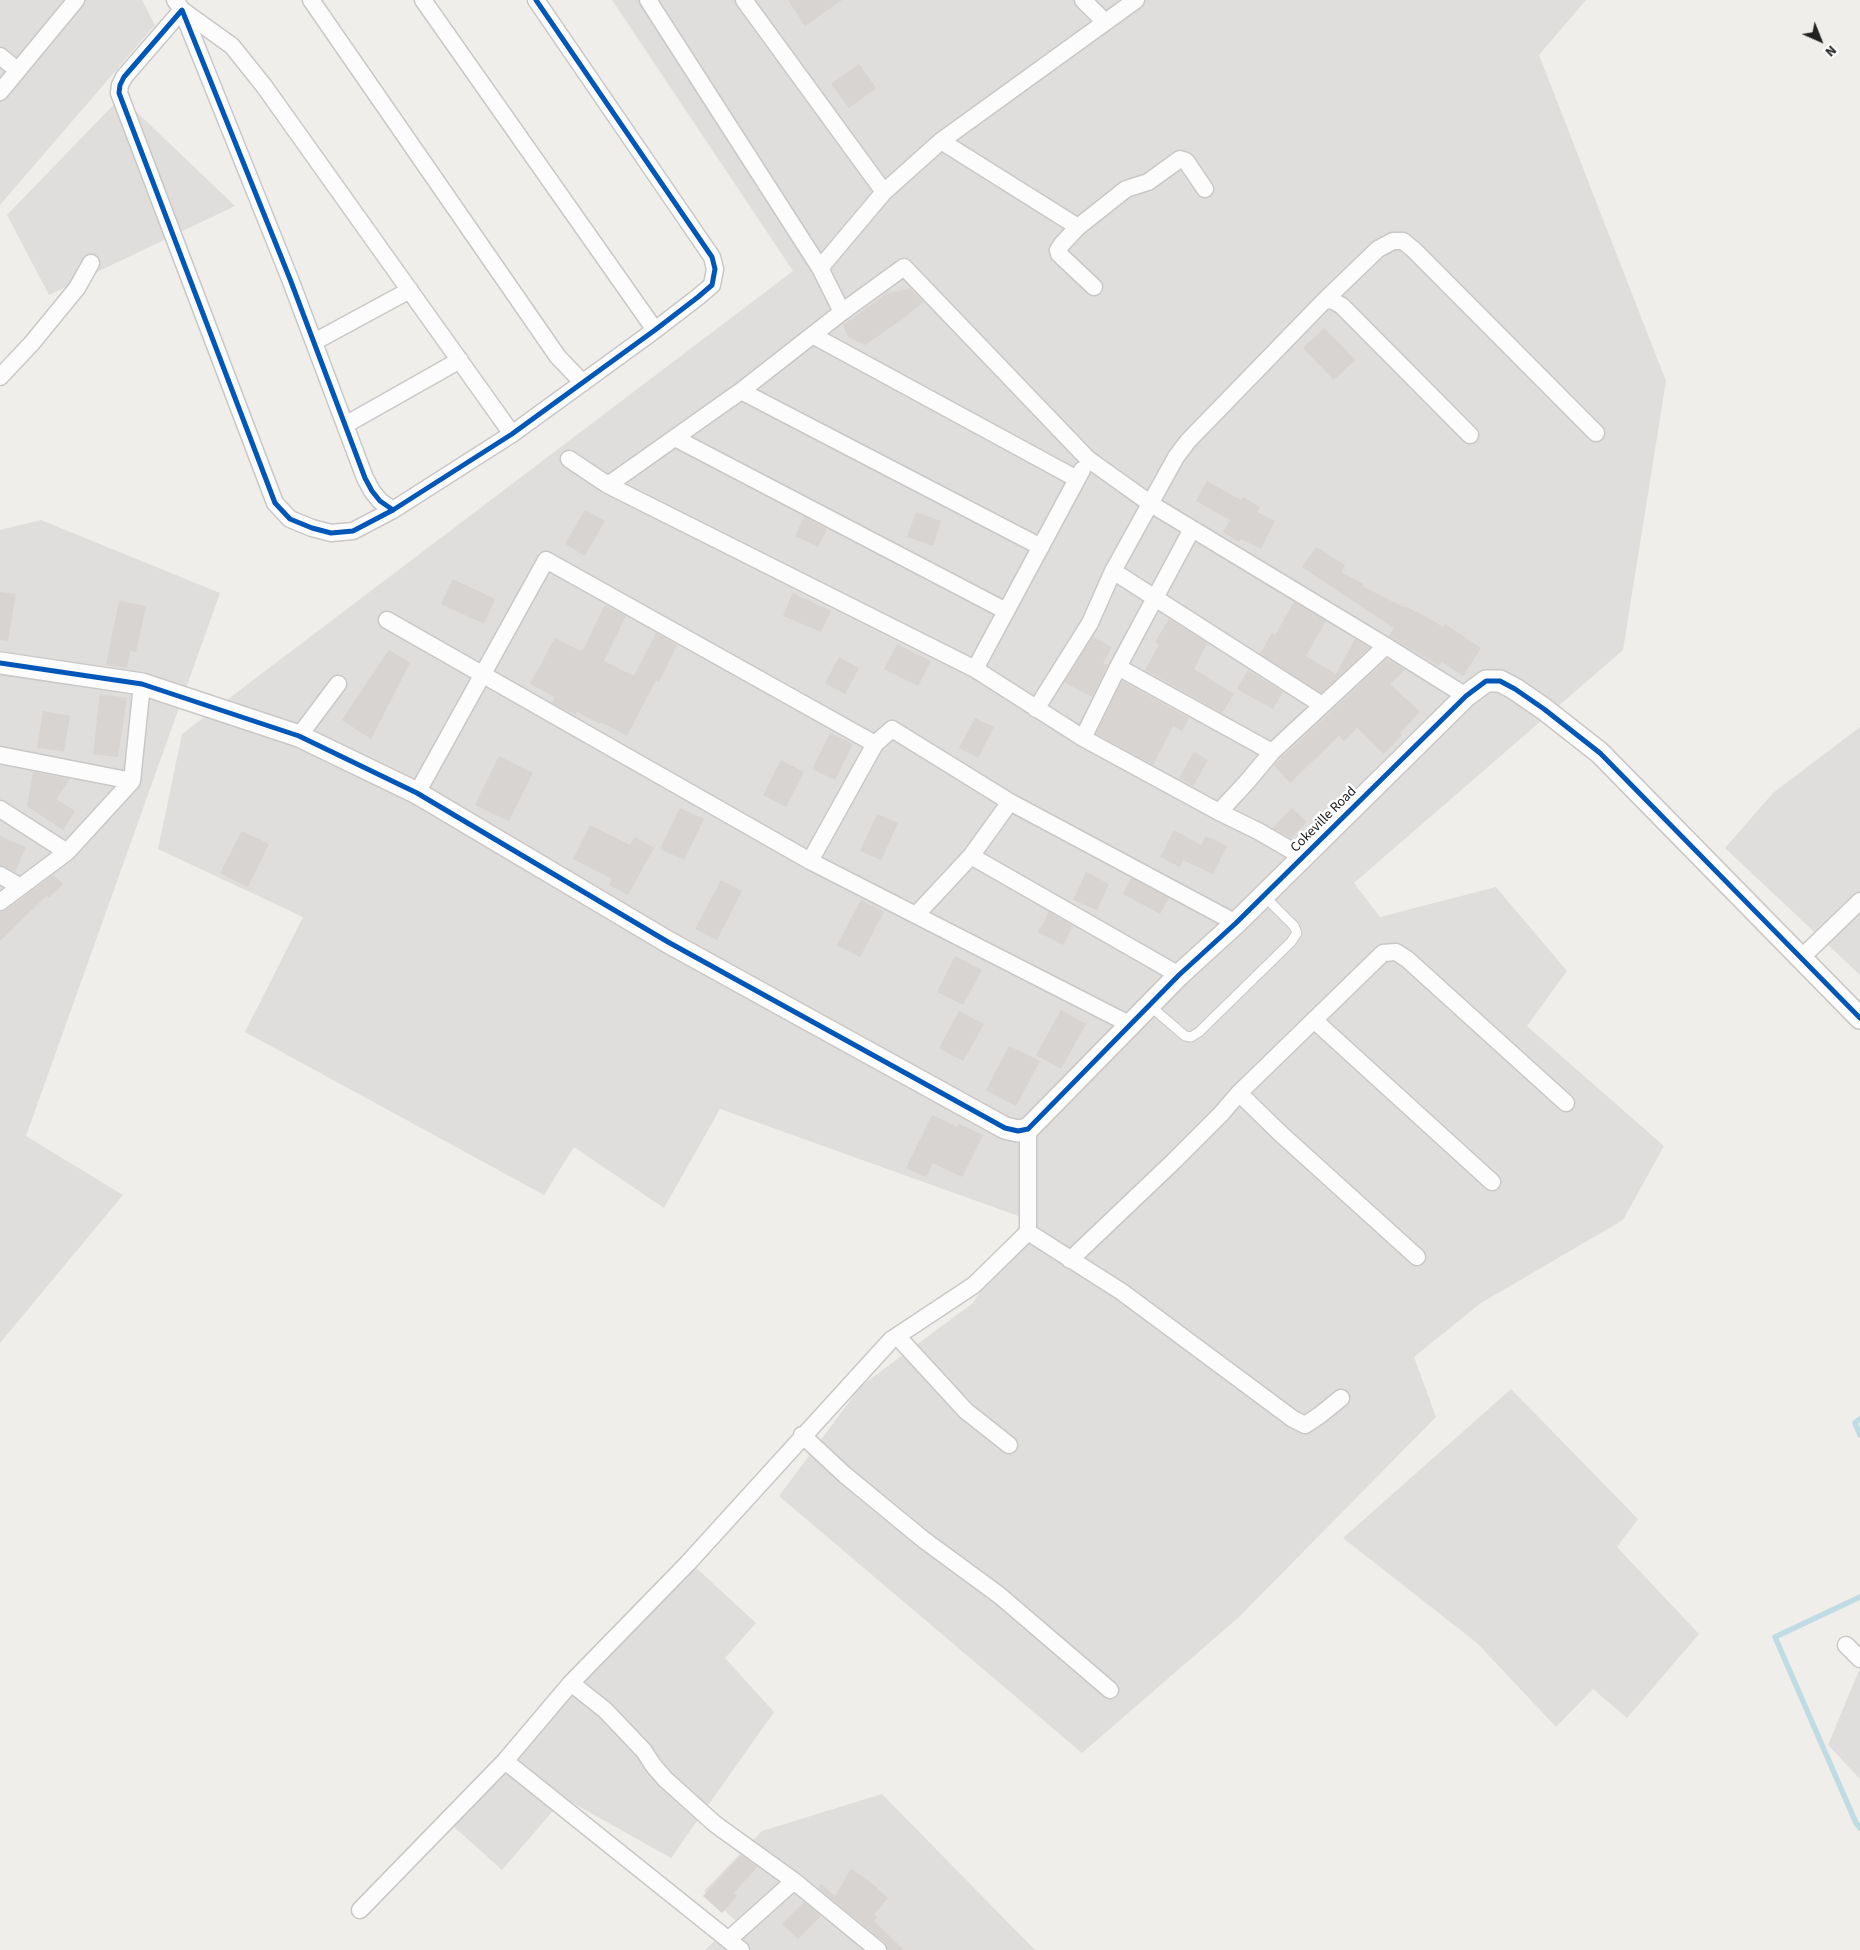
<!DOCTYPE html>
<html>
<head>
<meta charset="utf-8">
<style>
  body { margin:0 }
  #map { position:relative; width:1860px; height:1950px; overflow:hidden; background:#f0eeeb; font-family:"Source Sans 3",sans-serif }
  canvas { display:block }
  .north { position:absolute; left:1795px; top:15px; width:50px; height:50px; -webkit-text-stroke:4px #fff; paint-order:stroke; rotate:136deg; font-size:14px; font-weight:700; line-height:20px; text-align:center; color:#222 }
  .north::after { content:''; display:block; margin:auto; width:18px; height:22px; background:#222; clip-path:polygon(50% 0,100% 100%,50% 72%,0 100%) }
</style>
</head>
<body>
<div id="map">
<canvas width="1860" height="1950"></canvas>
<div class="north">N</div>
</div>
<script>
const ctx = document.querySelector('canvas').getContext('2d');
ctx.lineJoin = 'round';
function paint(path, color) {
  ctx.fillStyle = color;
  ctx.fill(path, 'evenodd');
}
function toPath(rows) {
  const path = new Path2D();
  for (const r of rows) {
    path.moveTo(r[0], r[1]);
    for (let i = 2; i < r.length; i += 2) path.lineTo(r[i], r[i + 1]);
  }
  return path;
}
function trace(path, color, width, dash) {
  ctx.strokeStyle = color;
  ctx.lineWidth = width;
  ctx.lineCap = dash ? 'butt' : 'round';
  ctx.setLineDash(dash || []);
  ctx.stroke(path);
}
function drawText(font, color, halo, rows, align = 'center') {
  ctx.font = font + ' "Source Sans 3",sans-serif';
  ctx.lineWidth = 5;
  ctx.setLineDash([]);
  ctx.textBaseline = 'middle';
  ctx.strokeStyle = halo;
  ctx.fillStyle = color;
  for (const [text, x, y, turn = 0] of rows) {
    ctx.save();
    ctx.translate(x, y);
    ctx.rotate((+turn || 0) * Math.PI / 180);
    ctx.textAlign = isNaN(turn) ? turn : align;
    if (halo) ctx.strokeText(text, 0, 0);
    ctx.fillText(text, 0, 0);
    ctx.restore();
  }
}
paint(toPath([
  [0,0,142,0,155,25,0,205],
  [612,0,1586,0,1539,55,1666,381,1623,650,1354,883,1380,917,1496,887,1567,971,1527,1026,1664,1146,1623,1220,1481,1303,1414,1357,1436,1417,1238,1618,1082,1753,779,1496,861,1386,973,1303,1024,1218,720,1109,664,1208,574,1147,544,1195,245,1032,303,917,158,849,182,734,793,271],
  [121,97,235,206,49,295,7,215],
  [41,520,220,593,26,1136,123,1195,0,1343,0,530],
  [1860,727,1860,975,1725,848,1773,793],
  [1511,1389,1638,1519,1617,1547,1699,1634,1627,1718,1593,1689,1556,1727,1477,1643,1343,1538],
  [692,1564,756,1623,725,1658,774,1712,671,1858,564,1798,502,1870,452,1825],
  [1860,1668,1860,1779,1828,1745],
  [882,1794,1035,1950,705,1950,736,1921,704,1891,762,1831]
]), '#dfdedc');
trace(toPath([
  [1860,1419,1855,1423,1860,1435],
  [1860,1597,1775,1637,1856,1823,1860,1828]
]), '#bfdbe3', 5.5);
paint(toPath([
  [788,0,842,0,805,26],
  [859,64,876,88,849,108,831,84],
  [910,288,923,302,904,318,865,345,848,337,843,325,886,294],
  [1324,328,1355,360,1334,380,1303,348],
  [1207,481,1241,500,1243,497,1260,507,1257,512,1275,521,1261,549,1241,539,1239,542,1223,532,1230,520,1196,501],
  [585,510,605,521,585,556,565,544],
  [916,512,941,521,933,546,907,537],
  [804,517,827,529,818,547,795,536],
  [1316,547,1345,565,1341,572,1364,584,1362,586,1403,607,1404,606,1423,615,1443,627,1445,624,1481,648,1463,676,1442,662,1439,666,1389,636,1394,628,1302,567],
  [453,579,495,599,484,624,441,604],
  [0,592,16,594,8,641,0,640],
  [793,593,831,611,821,632,783,616],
  [119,601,146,606,136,652,130,651,127,668,106,665],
  [1294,602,1326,621,1306,656,1336,674,1355,639,1369,648,1321,693,1260,654,1272,633,1275,635],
  [605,605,626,616,604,661,634,676,656,633,677,645,659,682,656,680,627,736,601,722,600,724,577,712,575,715,552,703,555,697,530,684,555,638,580,651,581,649,583,650],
  [1169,619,1207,643,1194,669,1234,694,1222,713,1145,670,1159,645,1155,642],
  [1093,637,1112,647,1103,663,1108,665,1092,697,1064,682],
  [897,644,931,661,918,686,884,669],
  [389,650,410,663,371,739,342,720],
  [839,657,859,668,845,694,825,683],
  [1387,659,1405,670,1390,684,1420,712,1400,733,1402,735,1384,754,1357,728,1344,741,1339,736,1290,783,1274,765],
  [1248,670,1283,692,1273,709,1237,689],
  [1122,681,1189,718,1182,731,1173,726,1153,765,1096,734],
  [100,694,127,698,118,757,93,754],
  [43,711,70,716,64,751,37,748],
  [975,718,994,727,978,758,959,748],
  [830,733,853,744,835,780,812,769],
  [1194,752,1208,760,1193,786,1179,778],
  [499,756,533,773,509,821,475,805],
  [781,760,804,772,786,807,763,795],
  [33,772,70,779,56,799,75,811,63,830,27,806],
  [680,808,704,819,684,860,660,849],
  [1292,808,1307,822,1291,838,1273,828],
  [877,814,898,823,881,860,860,851],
  [590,825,630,845,635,837,654,848,628,895,609,885,612,879,573,859],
  [1174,830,1201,845,1206,836,1227,846,1213,874,1183,860,1180,867,1160,857],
  [242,831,269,844,248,887,220,873],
  [0,836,26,847,15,872,0,865],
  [1086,872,1109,884,1097,910,1073,900],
  [53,875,63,884,49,898,47,895,0,941,0,912,6,910],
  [1131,878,1169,898,1160,914,1123,894],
  [721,880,742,891,717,940,695,929],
  [861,900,884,912,860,957,837,945],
  [1049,912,1073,926,1063,945,1038,932],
  [955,956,982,970,963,1005,937,992],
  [1061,1010,1086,1024,1061,1069,1036,1055],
  [959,1011,984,1024,963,1061,939,1048],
  [1009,1046,1040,1061,1016,1106,986,1090],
  [932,1115,958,1127,959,1124,983,1135,962,1177,933,1163,926,1177,906,1168],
  [741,1855,757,1867,734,1893,737,1896,722,1913,703,1896],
  [851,1869,869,1881,888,1898,874,1914,877,1917,874,1921,904,1950,888,1950,884,1942,818,1888,821,1884,835,1896],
  [804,1902,821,1916,798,1939,782,1924]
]), '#d7d4d2');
const service = toPath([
  [1149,1005,1185,1036,1191,1037,1199,1032,1291,942,1297,933,1294,926,1264,896]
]);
const minor = toPath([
  [175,0,182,10,232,46,264,86,512,434],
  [311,0,558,357,583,383],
  [423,0,655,330],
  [648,0,820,268],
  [744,0,884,192],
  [1083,0,1105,22],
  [0,56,17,70],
  [0,92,76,0],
  [941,141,1078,227],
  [1094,287,1059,254,1058,250,1062,244,1078,227,1126,189,1148,182,1180,159,1186,161,1205,189],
  [1324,301,1378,249,1393,241,1403,241,1414,250,1596,433],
  [842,312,820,268,884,192,941,141,1136,0],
  [814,336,1077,479],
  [314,342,410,290],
  [0,377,32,343,77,288,91,263],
  [741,391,1041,547],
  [345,425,460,360],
  [675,438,1006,611],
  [569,459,608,485,975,669,1083,738,1219,812,1258,831,1303,857],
  [608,485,741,391,842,312,904,267,1088,459,1151,504,1386,646,1466,696],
  [393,510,380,501,372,491,365,478,290,279,182,10,124,77,120,85,119,93,275,503,290,519,312,528,331,533,353,531,393,510,512,434,655,330,698,297,712,285,715,269,712,257,536,0],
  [1113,571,1322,705],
  [387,620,810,861,1131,1025],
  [1118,667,1272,752],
  [975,669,1082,470],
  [1036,709,1090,623,1113,571,1176,457,1188,441,1324,301,1332,300,1342,306,1470,435],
  [299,736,338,684],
  [1083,738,1118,667,1192,529],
  [0,755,132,781],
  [417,793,546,560,875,744],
  [0,809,67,852],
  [1219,812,1246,783,1272,752,1386,646],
  [971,856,1179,975],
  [810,861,875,744,892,729,1010,802,1236,923],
  [0,875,19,886],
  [0,902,67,852,132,781,142,684],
  [916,915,971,856,1010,802],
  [1801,958,1860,901],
  [1314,1020,1492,1182],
  [1239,1093,1281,1134,1417,1257],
  [1028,1232,1122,1292,1293,1419,1305,1425,1320,1415,1341,1398],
  [1070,1260,1174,1161,1221,1114,1239,1093,1383,953,1396,952,1407,959,1566,1103],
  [897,1336,966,1411,1009,1445],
  [802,1435,845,1475,924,1540,999,1595,1110,1690],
  [1846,1645,1860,1659],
  [571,1683,605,1710,644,1751,653,1765,665,1779,715,1824,794,1881,878,1950],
  [505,1761,741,1950],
  [360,1910,505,1761,571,1683,688,1563,891,1340,974,1285,1028,1232,1028,1129],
  [728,1940,794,1881]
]);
const tertiary = toPath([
  [0,663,142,684,299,736,417,793,668,942,1005,1128,1018,1131,1028,1129,1179,975,1236,923,1466,696,1486,681,1500,681,1515,689,1544,709,1600,753,1860,1018]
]);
trace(service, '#c9c8c7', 11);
trace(minor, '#c9c8c7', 19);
trace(tertiary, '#c9c8c7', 24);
trace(service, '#fdfcfc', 9);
trace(minor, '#fdfcfc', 16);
trace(tertiary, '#fdfcfc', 21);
trace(toPath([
  [393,510,380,501,372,491,365,478,290,279,182,10,124,77,120,85,119,93,275,503,290,519,312,528,331,533,353,531,393,510,512,434,655,330,698,297,712,285,715,269,712,257,536,0],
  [0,663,142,684,299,736,417,793,668,942,1005,1128,1018,1131,1028,1129,1179,975,1236,923,1466,696,1486,681,1500,681,1515,689,1544,709,1600,753,1860,1018]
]), '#0057b8', 5);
drawText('14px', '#222', '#fff', [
  ["Cokeville Road",1324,820,-45]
]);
</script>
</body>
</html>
